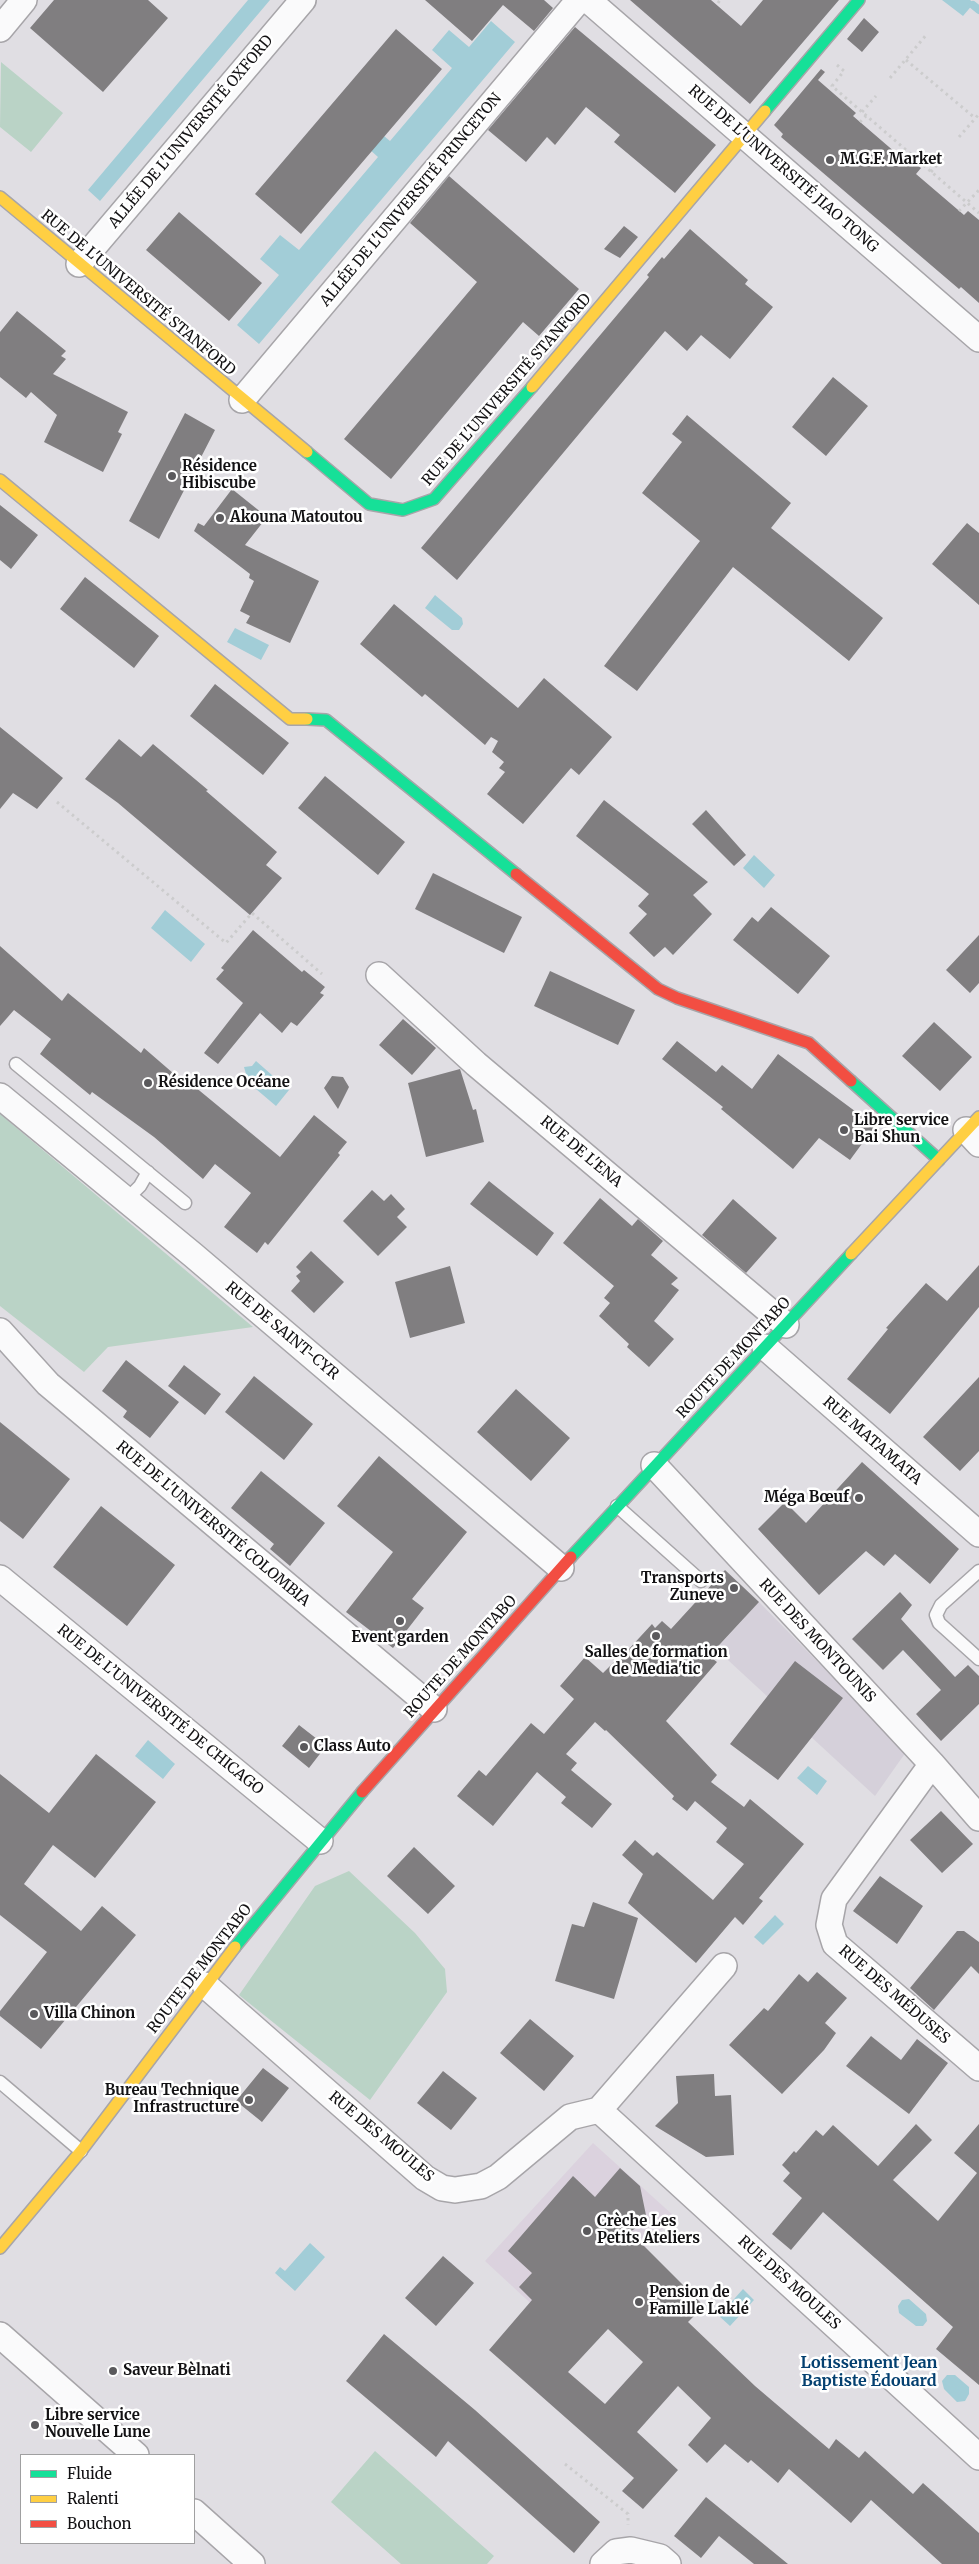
<!DOCTYPE html>
<html>
<head>
<meta charset="utf-8">
<style>
  body { margin:0 }
  #map { position:relative; width:979px; height:2564px; overflow:hidden; background:#e0dee3; font-family:Merriweather,serif }
  canvas { display:block }
  .legend { position:absolute; left:20px; top:2454px; width:175px; height:90px; box-sizing:border-box; background:#fff; border:1px solid #a0a0a1; margin:0; padding:6px 9px; list-style:none; font-size:15px; color:#121113 }
  .legend li { display:flex; align-items:center; gap:10px; height:25px }
  .legend b { width:25px; border:1px solid #a0a0a1 }
</style>
</head>
<body>
<div id="map">
<canvas width="979" height="2564"></canvas>
<ul class="legend">
<li><b style="height:6px;background:#16e098"></b>Fluide</li>
<li><b style="height:6px;background:#ffcf43"></b>Ralenti</li>
<li><b style="height:6px;background:#f24e42"></b>Bouchon</li>
</ul>
</div>
<script>
const ctx = document.querySelector('canvas').getContext('2d');
ctx.lineJoin = 'round';
function paint(path, color) {
  ctx.fillStyle = color;
  ctx.fill(path, 'evenodd');
}
function toPath(rows) {
  const path = new Path2D();
  for (const r of rows) {
    path.moveTo(r[0], r[1]);
    for (let i = 2; i < r.length; i += 2) path.lineTo(r[i], r[i + 1]);
  }
  return path;
}
function trace(path, color, width, dash) {
  ctx.strokeStyle = color;
  ctx.lineWidth = width;
  ctx.lineCap = dash ? 'butt' : 'round';
  ctx.setLineDash(dash || []);
  ctx.stroke(path);
}
function drawText(font, color, halo, rows, align = 'center') {
  ctx.font = font + ' Merriweather,serif';
  ctx.lineWidth = 5;
  ctx.setLineDash([]);
  ctx.textBaseline = 'middle';
  ctx.strokeStyle = halo;
  ctx.fillStyle = color;
  for (const [text, x, y, turn = 0] of rows) {
    ctx.save();
    ctx.translate(x, y);
    ctx.rotate((+turn || 0) * Math.PI / 180);
    ctx.textAlign = isNaN(turn) ? turn : align;
    if (halo) ctx.strokeText(text, 0, 0);
    ctx.fillText(text, 0, 0);
    ctx.restore();
  }
}
paint(toPath([
  [759,1602,906,1752,875,1796,716,1649]
]), '#d5d0da');
paint(toPath([
  [593,2143,674,2216,566,2336,485,2261]
]), '#dbd2de');
paint(toPath([
  [1,62,63,113,31,152,0,127],
  [0,1114,253,1327,108,1347,84,1372,0,1306],
  [349,1871,415,1933,445,1969,447,1992,370,2100,239,1995,315,1886],
  [375,2451,494,2556,487,2564,401,2564,331,2502]
]), '#bad3c6');
paint(toPath([
  [248,0,270,0,100,201,88,190],
  [942,0,970,0,974,3,963,16],
  [491,21,515,42,259,344,237,325,279,275,260,259,280,235,299,250,378,157,360,141,372,126,390,141,452,68,432,50,449,30,469,47],
  [435,595,462,618,463,624,459,630,452,630,425,608],
  [235,628,269,645,261,660,227,642],
  [754,855,775,875,764,888,743,868],
  [165,910,205,944,191,962,151,928],
  [256,1061,289,1090,276,1106,243,1078,246,1074,244,1067,252,1066],
  [148,1740,175,1764,163,1779,135,1756],
  [808,1766,827,1781,817,1795,797,1778],
  [775,1915,784,1924,763,1945,754,1937],
  [310,2243,325,2257,295,2291,275,2273,280,2267,285,2271],
  [743,2289,754,2300,730,2326,719,2316],
  [909,2299,926,2314,927,2321,923,2326,916,2326,899,2313,898,2306,902,2300],
  [947,2375,955,2375,969,2387,969,2394,965,2401,957,2402,944,2389,942,2381]
]), '#a2cdd7');
trace(toPath([
  [973,5,979,10]
]), '#a2cdd7', 8);
paint(toPath([
  [54,0,148,0,168,18,103,92,30,28],
  [425,0,544,0,553,8,534,31,503,5,472,41],
  [630,0,711,0,741,26,763,0,839,0,750,104],
  [864,18,879,32,862,52,847,39],
  [575,27,716,145,675,193,614,142,620,135,586,107,555,145,547,137,526,162,488,130],
  [396,29,442,69,301,234,255,194],
  [821,69,825,72,818,80,856,113,853,116,903,159,906,156,921,168,916,174,964,215,968,211,979,220,979,303,961,287,959,289,781,137,783,134,774,125],
  [449,176,579,289,539,336,523,322,391,479,344,439,477,282,410,223],
  [179,212,262,283,229,321,146,250],
  [624,226,638,237,620,258,604,249],
  [690,229,748,280,745,284,773,307,730,359,701,335,687,351,665,331,457,580,421,548,649,277,647,275,662,257,664,259],
  [17,311,66,351,61,356,66,359,53,374,128,412,118,432,122,434,103,472,44,442,57,415,31,392,26,398,0,377,0,332],
  [833,377,868,406,826,456,792,427],
  [185,413,215,430,159,539,129,521],
  [687,415,791,503,771,528,883,618,849,661,733,567,637,691,604,666,700,541,642,493,682,442,672,434],
  [232,489,267,517,245,545,319,581,290,643,246,623,250,616,240,611,254,581,249,578,250,574,194,531,198,523,204,526],
  [0,505,38,535,11,569,0,560],
  [967,523,979,533,979,605,932,564],
  [85,577,159,636,134,668,60,609],
  [394,604,518,708,544,678,612,737,579,775,571,768,523,824,487,794,505,772,499,768,504,762,492,752,498,741,491,737,485,745,425,694,422,697,360,644],
  [215,684,289,743,263,775,190,716],
  [0,727,63,778,37,809,13,793,0,809],
  [119,739,141,757,153,744,208,790,206,791,277,852,266,865,282,878,250,915,118,803,85,779],
  [325,776,405,842,378,875,298,808],
  [604,800,708,882,693,895,712,914,673,955,665,947,654,957,629,933,647,914,638,906,649,894,576,836],
  [706,810,746,855,734,866,692,824],
  [433,873,522,917,504,953,415,909],
  [771,907,830,956,798,994,733,940,752,917,758,922],
  [253,930,302,972,304,970,325,987,320,993,324,995,297,1026,291,1022,282,1033,260,1013,218,1064,204,1053,243,1003,216,979,224,970,221,968],
  [979,935,979,983,970,993,946,970],
  [0,946,62,1001,68,993,141,1053,144,1048,181,1080,183,1077,280,1157,314,1115,347,1142,338,1153,340,1155,268,1245,265,1242,257,1253,224,1227,251,1193,215,1164,203,1179,154,1137,92,1092,90,1095,40,1054,51,1039,14,1010,0,1026],
  [550,971,635,1010,618,1045,534,1006],
  [403,1019,436,1048,412,1075,379,1045],
  [934,1022,972,1057,940,1091,902,1056],
  [677,1041,716,1072,722,1065,752,1089,778,1054,875,1126,850,1160,819,1138,793,1169,721,1109,723,1107,662,1059],
  [460,1069,473,1110,476,1109,484,1142,426,1157,408,1083],
  [332,1076,343,1077,349,1087,338,1109,324,1088],
  [489,1181,554,1233,537,1256,470,1204],
  [372,1190,384,1201,391,1194,405,1209,397,1217,407,1227,378,1256,343,1221],
  [600,1198,632,1226,638,1219,663,1241,651,1255,678,1278,671,1284,679,1290,654,1321,674,1339,649,1367,627,1347,629,1344,599,1316,610,1303,604,1298,614,1286,563,1243],
  [733,1199,777,1238,746,1273,702,1235],
  [311,1251,344,1282,314,1313,291,1291,300,1281,296,1276,301,1272,296,1267],
  [979,1265,979,1307,890,1414,847,1379,888,1329,886,1328,926,1283,947,1301],
  [450,1266,465,1323,410,1338,395,1282],
  [126,1360,179,1402,150,1438,123,1417,127,1411,102,1391],
  [184,1365,221,1394,205,1415,168,1386],
  [254,1376,313,1424,284,1460,225,1412],
  [979,1377,979,1451,960,1471,923,1437],
  [516,1389,570,1438,531,1481,477,1432],
  [0,1422,70,1479,23,1539,0,1521],
  [379,1456,467,1532,412,1599,424,1608,393,1648,346,1612,393,1552,337,1506],
  [862,1462,959,1549,930,1584,895,1554,884,1566,866,1551,819,1595,758,1529,785,1502,806,1523],
  [261,1471,325,1523,290,1566,270,1549,274,1544,231,1508],
  [101,1506,175,1565,127,1626,53,1567],
  [725,1570,759,1602,709,1656,717,1662,666,1721,717,1775,711,1782,744,1807,750,1799,804,1844,759,1898,763,1901,743,1925,735,1917,696,1963,628,1903,643,1874,622,1855,635,1840,653,1856,657,1852,713,1900,744,1864,716,1842,727,1828,695,1801,687,1811,672,1799,674,1796,606,1730,605,1731,595,1722,566,1754,577,1763,571,1770,612,1804,592,1828,561,1803,566,1797,537,1772,493,1826,457,1796,479,1770,486,1776,531,1723,544,1734,574,1699,560,1686,585,1657,603,1673,614,1662,616,1663,652,1624,655,1628,662,1621,671,1629],
  [900,1592,912,1605,901,1619,910,1629,955,1677,968,1665,979,1676,979,1704,941,1741,916,1714,941,1690,903,1650,883,1670,852,1639],
  [795,1661,843,1698,778,1780,730,1744],
  [299,1725,326,1746,309,1768,282,1746],
  [96,1754,156,1802,95,1878,53,1845,24,1884,81,1931,102,1906,136,1935,41,2049,0,2016,0,2011,47,1952,0,1915,0,1774,49,1813],
  [941,1811,973,1844,942,1873,910,1840],
  [414,1847,455,1886,428,1914,387,1876],
  [880,1876,923,1906,897,1944,853,1911],
  [593,1902,638,1918,614,1999,555,1981,572,1924,584,1927],
  [957,1931,964,1931,979,1942,979,1974,971,1966,934,2010,910,1988],
  [817,1972,847,1998,825,2023,836,2033,824,2050,782,2094,729,2045,764,2008,768,2011,799,1974,808,1982],
  [530,2019,574,2056,544,2091,500,2053],
  [871,2036,901,2060,917,2039,948,2063,909,2114,846,2066],
  [263,2068,289,2088,262,2122,236,2101],
  [443,2071,477,2098,451,2130,417,2103],
  [714,2074,715,2096,731,2095,734,2155,706,2157,655,2126,678,2103,676,2076],
  [916,2124,932,2140,893,2180,938,2221,977,2173,954,2153,979,2124,979,2385,936,2349,953,2327,823,2212,791,2250,772,2234,802,2198,783,2181,790,2173,782,2165,794,2151,796,2153,816,2130,823,2136,833,2125,878,2166],
  [620,2168,640,2186,647,2220,630,2232,704,2306,688,2322,755,2386,829,2449,836,2439,859,2458,865,2451,913,2494,923,2483,979,2533,979,2564,942,2564,871,2500,851,2523,789,2469,778,2483,751,2460,748,2463,725,2444,707,2463,688,2445,711,2418,678,2386,637,2432,678,2470,643,2509,622,2491,634,2478,489,2350,532,2300,519,2287,532,2273,508,2251,573,2176,595,2197],
  [608,2329,643,2362,605,2404,568,2372],
  [443,2256,474,2283,436,2326,405,2298],
  [384,2334,475,2410,600,2522,574,2553,448,2441,436,2457,346,2381],
  [706,2497,788,2564,754,2564,719,2536,701,2558,674,2536]
]), '#807e80');
const lane = toPath([
  [16,1064,185,1203],
  [126,1200,140,1186,148,1172],
  [617,1506,701,1581],
  [979,1571,941,1605,936,1615,939,1623,979,1659],
  [0,2082,81,2151]
]);
const street = toPath([
  [588,0,979,339],
  [0,29,24,0],
  [79,264,303,0],
  [242,400,579,0],
  [379,975,476,1064,786,1325],
  [0,1096,193,1255,561,1568],
  [966,1130,979,1144],
  [0,1331,48,1384,434,1709],
  [765,1347,979,1534],
  [654,1465,932,1764,979,1818],
  [0,1578,320,1841],
  [932,1764,834,1899,829,1925,835,1944,979,2068],
  [205,1985,425,2178,442,2188,455,2190,481,2186,498,2177,570,2117,599,2110,724,1966],
  [599,2110,979,2457],
  [0,2335,136,2455],
  [194,2512,252,2564],
  [603,2564,616,2552,631,2550,660,2557,668,2564]
]);
const fast = toPath([
  [765,111,859,0],
  [307,452,369,504,403,510,434,499,532,387],
  [307,719,326,720,516,874],
  [851,1081,939,1160],
  [571,1557,851,1254],
  [235,1947,362,1792]
]);
const slow = toPath([
  [0,197,307,452],
  [532,387,765,111],
  [0,480,290,719,307,719],
  [851,1254,979,1117],
  [0,2248,81,2151,235,1947]
]);
const jam = toPath([
  [516,874,658,989,677,998,809,1043,851,1081],
  [362,1792,571,1557]
]);
trace(lane, '#a7a5a9', 15);
trace(street, '#a7a5a9', 28);
trace(fast, '#a7a5a9', 14);
trace(slow, '#a7a5a9', 14);
trace(jam, '#a7a5a9', 14);
trace(toPath([
  [718,3,720,0],
  [906,60,975,118],
  [837,65,844,71,832,86,979,213],
  [890,78,927,34],
  [862,112,876,96],
  [860,122,866,116],
  [959,137,979,114],
  [931,172,944,156],
  [959,211,979,190],
  [57,802,226,943,252,913,322,974],
  [565,2464,628,2514,628,2525]
]), '#cccccd', 3, [2.5, 4]);
trace(lane, '#fafafb', 12);
trace(street, '#fafafb', 25);
trace(fast, '#16e098', 11);
trace(slow, '#ffcf43', 11);
trace(jam, '#f24e42', 11);
for (const [x, y, r, color] of [
  [830,160,5,"#5a595c"],
  [172,476,5,"#5a595c"],
  [220,518,5,"#5a595c"],
  [148,1083,5,"#5a595c"],
  [844,1130,5,"#5a595c"],
  [859,1498,5,"#5a595c"],
  [734,1588,5,"#5a595c"],
  [400,1621,5,"#5a595c"],
  [656,1636,5,"#5a595c"],
  [304,1747,5,"#5a595c"],
  [34,2014,5,"#5a595c"],
  [249,2100,5,"#5a595c"],
  [587,2231,5,"#5a595c"],
  [639,2302,5,"#5a595c"],
  [113,2371,5,"#5a595c"],
  [35,2425,5,"#5a595c"]
]) {
  const dot = new Path2D();
  dot.arc(x, y, r, 0, 2 * Math.PI);
  ctx.fillStyle = color;
  ctx.fill(dot);
  trace(dot, '#fff', 2);
}
drawText('15px', '#121113', '#fff', [
  ["ALLÉE DE L'UNIVERSITÉ OXFORD",191,132,-50],
  ["RUE DE L'UNIVERSITÉ JIAO TONG",783,169,41],
  ["ALLÉE DE L'UNIVERSITÉ PRINCETON",411,200,-50],
  ["RUE DE L'UNIVERSITÉ STANFORD",138,293,40],
  ["RUE DE L'UNIVERSITÉ STANFORD",507,390,-49],
  ["RUE DE L'ENA",581,1152,40],
  ["RUE DE SAINT-CYR",282,1331,40],
  ["ROUTE DE MONTABO",734,1358,-47],
  ["RUE MATAMATA",872,1441,41],
  ["RUE DE L'UNIVERSITÉ COLOMBIA",213,1524,40],
  ["RUE DES MONTOUNIS",817,1641,47],
  ["ROUTE DE MONTABO",461,1657,-48],
  ["RUE DE L’UNIVERSITÉ DE CHICAGO",160,1710,39],
  ["ROUTE DE MONTABO",200,1969,-52],
  ["RUE DES MÉDUSES",894,1995,41],
  ["RUE DES MOULES",381,2137,40],
  ["RUE DES MOULES",789,2283,42]
]);
drawText('bold 15px', '#121113', '#fff', [
  ["M.G.F. Market",840,160],
  ["Résidence",182,467],
  ["Hibiscube",182,484],
  ["Akouna Matoutou",230,518],
  ["Résidence Océane",158,1083],
  ["Libre service",854,1121],
  ["Bai Shun",854,1138],
  ["Méga Bœuf",849,1498,"right"],
  ["Transports",724,1579,"right"],
  ["Zuneve",724,1596,"right"],
  ["Event garden",400,1638,"center"],
  ["Salles de formation",656,1653,"center"],
  ["de Media'tic",656,1670,"center"],
  ["Class Auto",314,1747],
  ["Villa Chinon",44,2014],
  ["Bureau Technique",239,2091,"right"],
  ["Infrastructure",239,2108,"right"],
  ["Crèche Les",597,2222],
  ["Petits Ateliers",597,2239],
  ["Pension de",649,2293],
  ["Famille Laklé",649,2310],
  ["Saveur Bèlnati",123,2371],
  ["Libre service",45,2416],
  ["Nouvelle Lune",45,2433]
], 'left');
drawText('bold 16px', '#044070', '#fff', [
  ["Lotissement Jean",869,2363],
  ["Baptiste Édouard",869,2381]
]);
</script>
</body>
</html>
